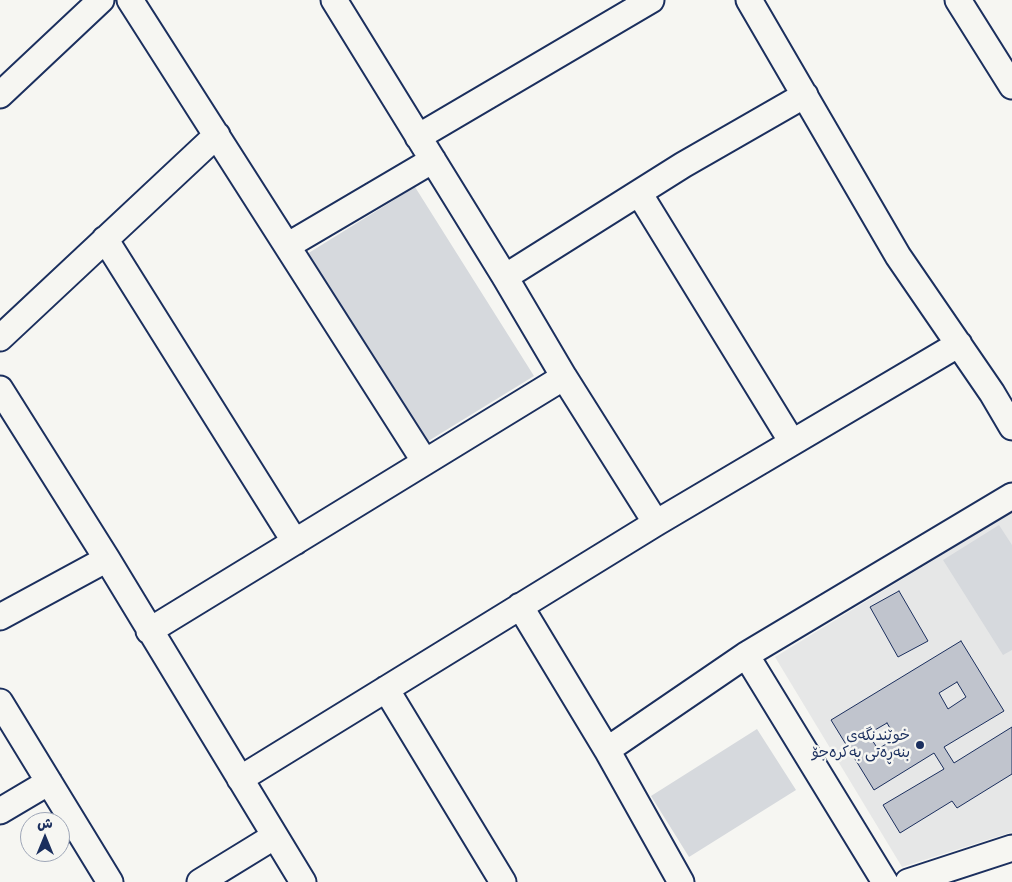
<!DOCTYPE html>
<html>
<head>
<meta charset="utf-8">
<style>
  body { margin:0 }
  #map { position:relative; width:1012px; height:882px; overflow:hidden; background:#f6f6f2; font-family:"Patrick Hand","Playpen Sans Arabic",sans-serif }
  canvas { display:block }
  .north { position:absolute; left:20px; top:812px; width:50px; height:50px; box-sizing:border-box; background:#f6f6f2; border:1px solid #9ea6b7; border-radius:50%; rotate:0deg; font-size:14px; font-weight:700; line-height:20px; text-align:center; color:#1b2f5e }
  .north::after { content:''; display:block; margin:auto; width:18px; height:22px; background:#1b2f5e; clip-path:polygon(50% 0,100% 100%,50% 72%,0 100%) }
</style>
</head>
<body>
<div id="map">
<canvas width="1012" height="882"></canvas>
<div class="north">ش</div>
</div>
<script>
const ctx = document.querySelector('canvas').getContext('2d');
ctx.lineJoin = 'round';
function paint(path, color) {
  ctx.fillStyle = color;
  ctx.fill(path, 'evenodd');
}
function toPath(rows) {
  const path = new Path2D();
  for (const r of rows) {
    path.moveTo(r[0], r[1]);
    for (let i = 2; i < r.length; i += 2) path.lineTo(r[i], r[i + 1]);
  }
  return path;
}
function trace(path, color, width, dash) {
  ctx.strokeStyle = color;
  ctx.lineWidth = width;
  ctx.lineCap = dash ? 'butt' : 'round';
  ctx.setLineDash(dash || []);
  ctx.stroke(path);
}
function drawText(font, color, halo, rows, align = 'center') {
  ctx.font = font + ' "Patrick Hand","Playpen Sans Arabic",sans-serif';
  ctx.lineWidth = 5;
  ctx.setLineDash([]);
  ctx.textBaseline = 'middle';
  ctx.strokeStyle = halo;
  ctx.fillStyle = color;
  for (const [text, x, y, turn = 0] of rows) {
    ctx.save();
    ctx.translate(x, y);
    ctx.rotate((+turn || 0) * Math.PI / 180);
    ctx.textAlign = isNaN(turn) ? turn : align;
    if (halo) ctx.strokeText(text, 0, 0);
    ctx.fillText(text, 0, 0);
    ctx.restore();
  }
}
paint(toPath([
  [1012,512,1012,832,902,867,775,657]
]), '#e6e7e7');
paint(toPath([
  [415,187,534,376,425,443,307,254],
  [999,525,1012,545,1012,650,1003,655,943,560],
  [757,729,796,790,689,857,651,796]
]), '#d6d9dd');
const building = toPath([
  [899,591,928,641,898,657,870,607,899,591],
  [961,641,1004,711,944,747,954,763,1012,727,1012,774,957,808,952,801,900,833,883,805,944,769,934,753,874,790,831,720,961,641],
  [957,682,966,697,948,709,939,693,957,682],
  [887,723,896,738,878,749,868,734,887,723]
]);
paint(building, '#c0c4cd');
trace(building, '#1b2f5e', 1);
const street = toPath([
  [130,0,425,462],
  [334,0,505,277,564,377,656,523],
  [749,0,898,256,992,393,1012,427],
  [958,0,1012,86],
  [0,95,101,0],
  [418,137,651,0],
  [639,193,792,442],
  [105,239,295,542],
  [287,246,433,160],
  [505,277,683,165,805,95],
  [0,338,217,135],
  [0,389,107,559,303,882],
  [520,606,607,750,681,882],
  [0,617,107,559],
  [149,631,564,377],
  [746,655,885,882],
  [386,689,503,882],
  [0,702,110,882],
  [607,750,746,655,1012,496],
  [240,779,656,523,959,344],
  [0,811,49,782],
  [200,882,275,836],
  [908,882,1012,848]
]);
trace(street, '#1b2f5e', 29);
trace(street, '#f6f6f2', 25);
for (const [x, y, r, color] of [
  [920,745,5,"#1b2f5e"]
]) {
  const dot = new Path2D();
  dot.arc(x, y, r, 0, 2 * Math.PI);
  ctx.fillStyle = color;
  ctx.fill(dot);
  trace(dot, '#f6f6f2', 2);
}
drawText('15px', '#1b2f5e', '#f6f6f2', [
  ["خوێندنگەی",910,736],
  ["بنەڕەتی بەکرەجۆ",910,753]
], 'right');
</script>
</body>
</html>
